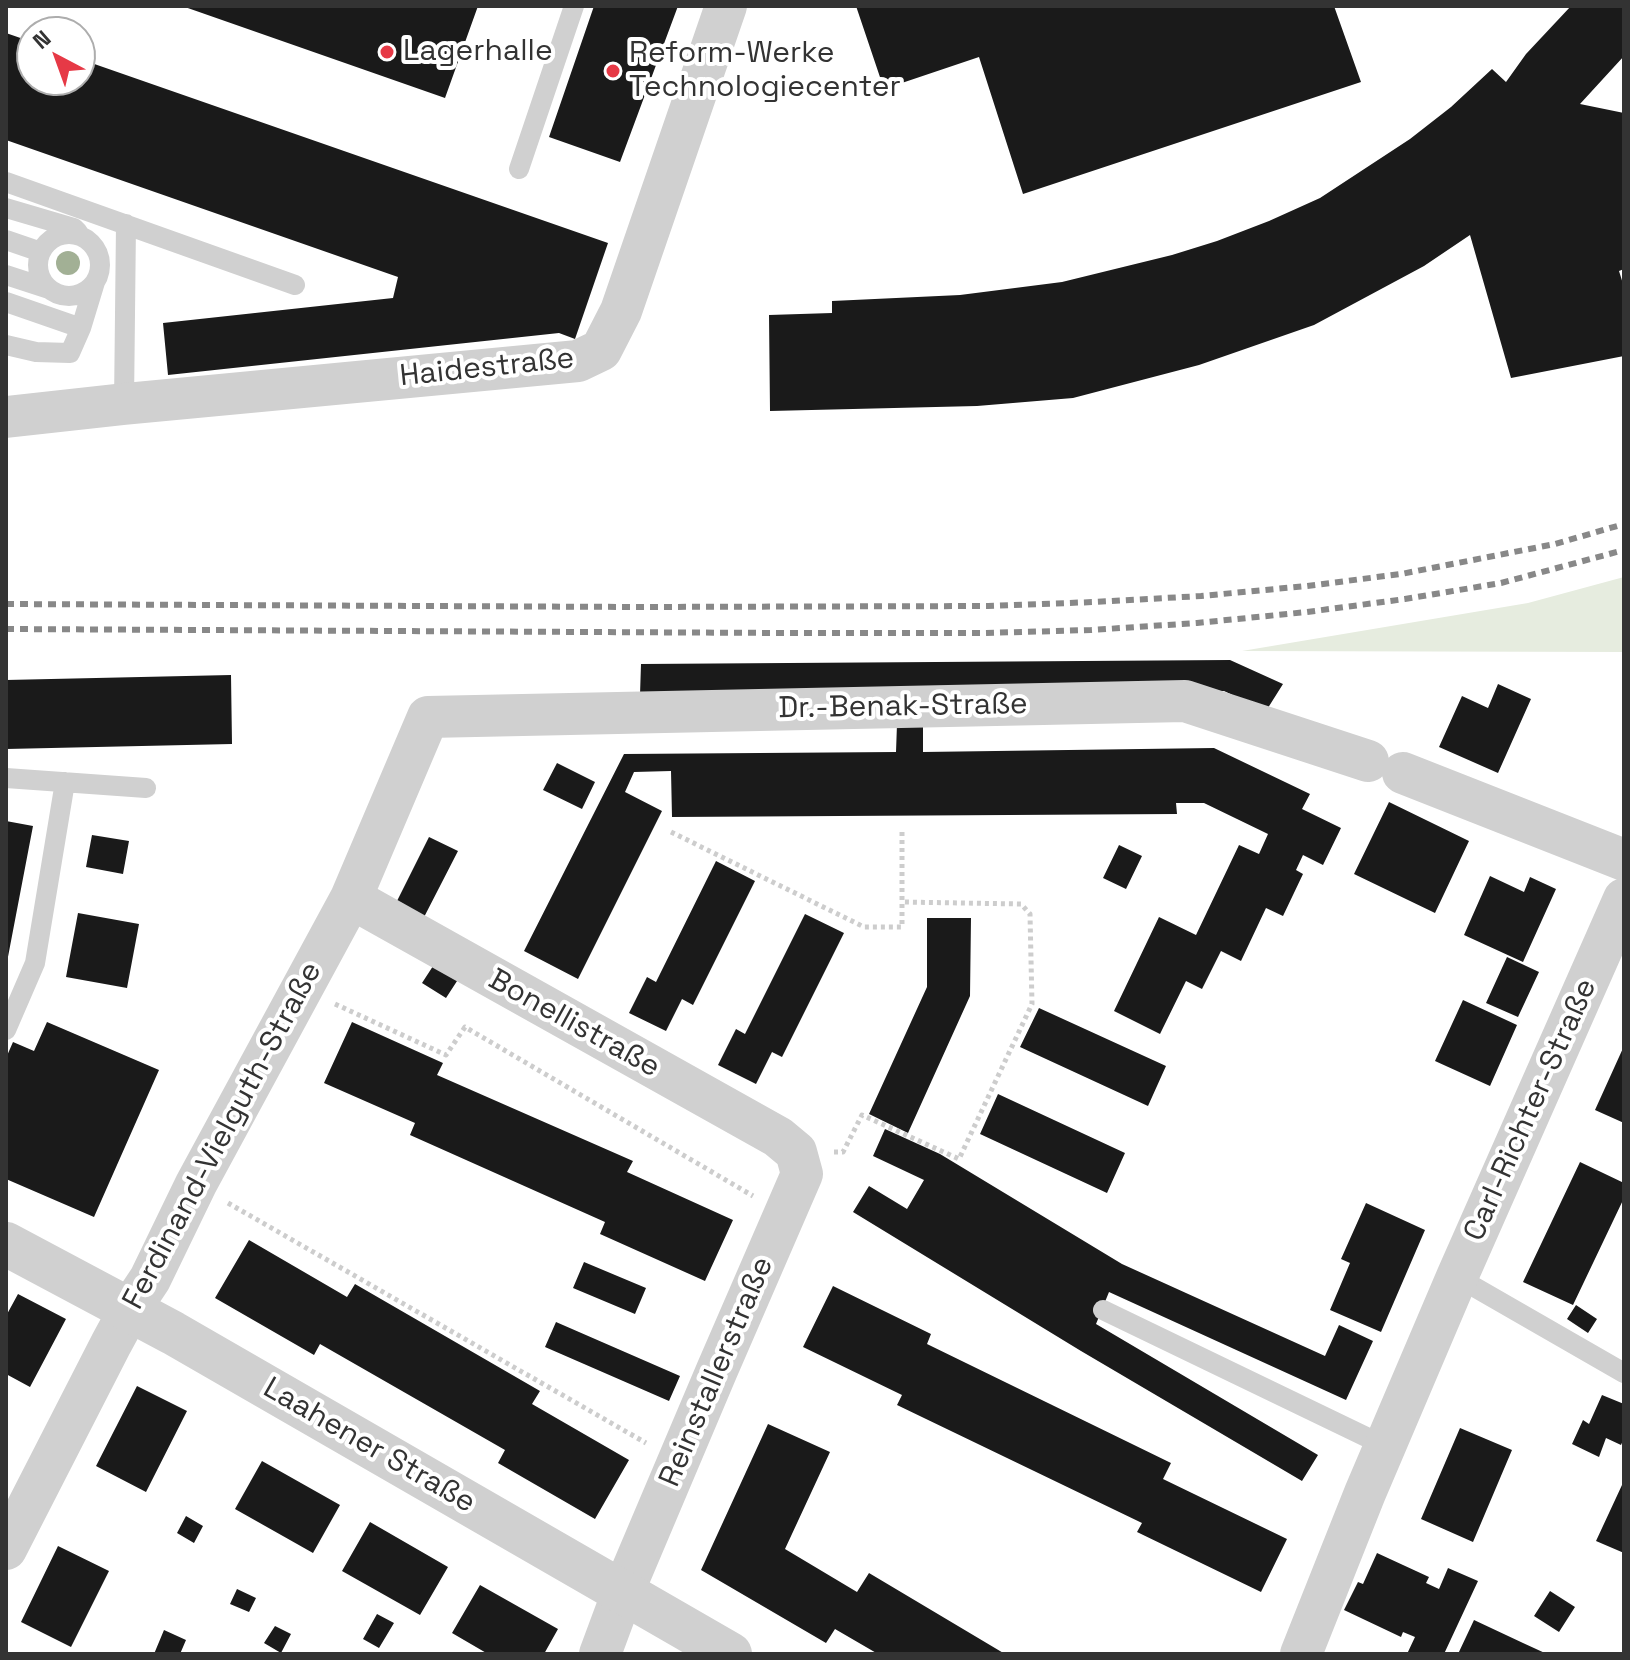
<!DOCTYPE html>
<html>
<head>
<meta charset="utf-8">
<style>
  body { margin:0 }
  #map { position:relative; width:1630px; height:1660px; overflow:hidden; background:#fff; font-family:"Space Grotesk",sans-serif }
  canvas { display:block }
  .frame { position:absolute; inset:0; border:8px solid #333; pointer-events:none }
  .north { position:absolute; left:16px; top:16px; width:80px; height:80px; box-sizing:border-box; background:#fff; border:2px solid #adadad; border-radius:50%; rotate:319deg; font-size:22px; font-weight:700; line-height:32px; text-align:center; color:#333 }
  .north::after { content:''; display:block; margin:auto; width:28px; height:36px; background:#e63946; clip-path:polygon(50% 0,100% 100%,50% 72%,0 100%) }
</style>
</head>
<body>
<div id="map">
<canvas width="1630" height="1660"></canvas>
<div class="frame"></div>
<div class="north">N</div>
</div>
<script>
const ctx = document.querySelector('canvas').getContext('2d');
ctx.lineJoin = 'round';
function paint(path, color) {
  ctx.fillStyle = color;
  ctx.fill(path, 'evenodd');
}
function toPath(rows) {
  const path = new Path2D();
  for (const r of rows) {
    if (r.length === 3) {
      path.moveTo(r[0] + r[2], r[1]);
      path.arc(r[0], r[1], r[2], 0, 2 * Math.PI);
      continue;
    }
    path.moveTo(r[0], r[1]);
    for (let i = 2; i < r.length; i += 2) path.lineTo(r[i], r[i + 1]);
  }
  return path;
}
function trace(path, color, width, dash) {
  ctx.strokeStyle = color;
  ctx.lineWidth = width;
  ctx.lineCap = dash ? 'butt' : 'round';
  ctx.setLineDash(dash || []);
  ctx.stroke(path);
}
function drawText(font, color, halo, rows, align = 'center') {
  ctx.font = font + ' "Space Grotesk",sans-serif';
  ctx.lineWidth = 8;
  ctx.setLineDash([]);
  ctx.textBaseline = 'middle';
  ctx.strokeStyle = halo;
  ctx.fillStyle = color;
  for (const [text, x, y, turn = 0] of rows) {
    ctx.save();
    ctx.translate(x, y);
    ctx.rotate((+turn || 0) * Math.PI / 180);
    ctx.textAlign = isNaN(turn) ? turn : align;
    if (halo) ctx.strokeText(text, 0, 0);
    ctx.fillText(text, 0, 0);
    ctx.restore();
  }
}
paint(toPath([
  [1624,577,1624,652,1242,651,1528,603]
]), '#e6ecdf');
paint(toPath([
  [182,6,478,6,445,98],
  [594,6,678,6,620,162,549,137],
  [856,6,1334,6,1361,82,1023,194,979,57,884,89],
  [1571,6,1624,6,1624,56,1580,104,1624,113,1624,269,1619,271,1624,287,1624,356,1511,378,1470,235,1424,266,1314,325,1199,365,1073,398,977,406,770,411,769,315,832,313,832,301,960,295,1062,282,1172,255,1217,241,1269,221,1320,198,1410,139,1451,107,1492,69,1506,82,1526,54],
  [6,33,32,42,32,80,80,80,80,59,608,243,575,339,559,333,168,375,163,323,393,298,398,277,6,140],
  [1230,660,1283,684,1266,711,1224,691,640,695,641,664],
  [231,675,232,744,6,749,6,680],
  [1498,684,1531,699,1498,773,1439,747,1462,696,1488,708],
  [923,722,923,752,1214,748,1310,794,1302,809,1341,828,1323,865,1303,855,1296,870,1303,874,1283,916,1266,908,1241,961,1221,951,1202,989,1186,981,1160,1034,1114,1011,1159,917,1196,935,1239,845,1259,854,1268,834,1204,803,1176,803,1177,814,672,817,671,771,634,772,625,792,662,811,578,979,524,951,624,754,896,752,897,724],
  [557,763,595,782,582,809,543,790],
  [1389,802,1469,841,1435,913,1354,874],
  [6,821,33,826,7,962,6,962],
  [92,835,129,841,123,874,86,867],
  [429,837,458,851,421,923,393,909],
  [1119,845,1142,856,1126,889,1103,878],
  [716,861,755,881,693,1005,682,999,666,1031,629,1013,647,977,656,982],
  [1490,876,1524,892,1530,877,1556,889,1523,962,1464,935],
  [78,913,139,924,127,988,66,977],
  [805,914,844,933,782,1057,772,1052,756,1084,718,1065,736,1029,745,1034],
  [927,918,971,918,970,996,908,1133,869,1114,927,987],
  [1507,957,1539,972,1518,1017,1486,1003],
  [435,963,459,978,446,998,422,983],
  [1463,1000,1517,1025,1490,1086,1435,1061],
  [1039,1008,1166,1066,1148,1106,1020,1047],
  [47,1022,159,1070,94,1217,6,1179,6,1058,13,1042,34,1051],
  [352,1022,443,1063,437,1075,633,1161,627,1172,733,1220,705,1281,600,1234,605,1222,410,1135,415,1123,324,1083],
  [1624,1046,1624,1123,1595,1110],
  [998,1094,1125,1153,1107,1193,980,1134],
  [885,1129,940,1154,1122,1264,1325,1356,1339,1325,1373,1341,1346,1400,1109,1292,1096,1324,1318,1455,1302,1481,1081,1351,853,1212,869,1186,907,1209,924,1180,873,1156],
  [1580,1162,1624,1183,1624,1198,1573,1305,1523,1282],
  [1366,1203,1425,1230,1381,1332,1330,1310,1350,1263,1341,1259],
  [249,1240,347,1297,355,1284,540,1391,532,1404,629,1460,595,1519,498,1463,505,1450,320,1344,314,1355,215,1298],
  [584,1262,646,1288,635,1314,573,1288],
  [833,1286,931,1334,927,1344,1171,1463,1163,1479,1287,1539,1261,1592,1137,1532,1142,1523,897,1405,902,1395,803,1347],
  [18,1294,66,1319,30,1387,6,1374,6,1316],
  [1576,1305,1597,1319,1588,1333,1567,1319],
  [556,1322,680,1376,669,1401,545,1347],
  [137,1386,187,1411,146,1492,96,1466],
  [1602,1395,1624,1404,1624,1438,1621,1445,1606,1438,1599,1457,1572,1444,1583,1420,1589,1424],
  [768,1424,830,1452,785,1549,857,1592,869,1573,1005,1654,878,1654,835,1629,826,1643,701,1570],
  [1460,1428,1512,1450,1473,1542,1421,1519],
  [262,1461,340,1505,313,1553,235,1509],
  [1622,1485,1624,1486,1624,1553,1596,1541],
  [186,1516,203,1526,194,1543,177,1533],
  [370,1522,448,1567,420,1615,342,1571],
  [58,1546,109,1571,71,1647,21,1622],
  [1377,1553,1429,1577,1426,1583,1439,1589,1448,1568,1478,1581,1444,1654,1407,1654,1415,1637,1403,1632,1401,1637,1344,1610,1358,1582,1363,1584],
  [480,1585,558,1629,544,1654,488,1654,452,1633],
  [237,1589,256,1598,249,1612,230,1604],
  [1550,1591,1575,1607,1559,1632,1534,1616],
  [377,1614,394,1623,379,1648,363,1639],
  [1474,1620,1523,1643,1547,1654,1458,1654],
  [275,1626,291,1634,281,1653,264,1643],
  [164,1630,186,1640,180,1654,154,1654]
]), '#1a1a1a');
trace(toPath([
  [671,832,864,927,902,927,902,828],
  [335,1004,446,1055,465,1027,753,1196],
  [834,1152,843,1152,862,1115,959,1159,1032,1004,1030,914,1021,904,902,902],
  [228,1203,646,1443]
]), '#cdcdcd', 5, [4, 4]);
trace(toPath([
  [519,169,574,6],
  [6,182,295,285],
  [6,208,74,228,78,232],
  [69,265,31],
  [6,240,41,252],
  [6,275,49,289],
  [6,302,81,328,95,282],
  [6,345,36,352,70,353,81,328],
  [124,404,126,224],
  [6,778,146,788],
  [6,1030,35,963,65,782],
  [1457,1277,1624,1373],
  [1103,1310,1385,1446]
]), '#d0d0d0', 20);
trace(toPath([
  [6,417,124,404,578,361,601,350,621,311,726,6],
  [1403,773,1624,860],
  [351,898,778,1137,796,1152,802,1174,717,1370,623,1592,600,1654],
  [6,1549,111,1344,130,1309,150,1279,196,1184,351,898,428,717,1185,701,1368,761],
  [1301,1654,1365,1493,1457,1277,1624,899]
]), '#d0d0d0', 42);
trace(toPath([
  [6,1244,173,1333,730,1654]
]), '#d0d0d0', 44);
trace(toPath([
  [6,604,637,607,988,606,1094,602,1201,596,1307,586,1401,574,1555,544,1624,524],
  [6,629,783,633,985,633,1091,630,1197,623,1307,612,1405,599,1501,583,1624,550]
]), '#888', 6, [8, 6]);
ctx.fillStyle = '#a2b095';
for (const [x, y] of [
  [68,263]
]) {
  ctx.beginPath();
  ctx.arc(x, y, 12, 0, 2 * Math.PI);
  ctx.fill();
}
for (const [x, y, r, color] of [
  [387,52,8,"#e63946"],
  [613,71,8,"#e63946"]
]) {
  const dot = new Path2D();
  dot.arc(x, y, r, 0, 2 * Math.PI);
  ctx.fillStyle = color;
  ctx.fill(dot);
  trace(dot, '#fff', 3);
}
drawText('30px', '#333', '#fff', [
  ["Lagerhalle",403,52],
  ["Reform-Werke",629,54],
  ["Technologiecenter",629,88]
], 'left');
drawText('30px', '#333', '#fff', [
  ["Haidestraße",487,368,-6],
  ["Dr.-Benak-Straße",903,707,-1],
  ["Bonellistraße",574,1024,29],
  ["Carl-Richter-Straße",1531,1110,-66],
  ["Ferdinand-Vielguth-Straße",223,1136,-62],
  ["Reinstallerstraße",717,1372,-67],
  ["Laahener Straße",369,1446,30]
]);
</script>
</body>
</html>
